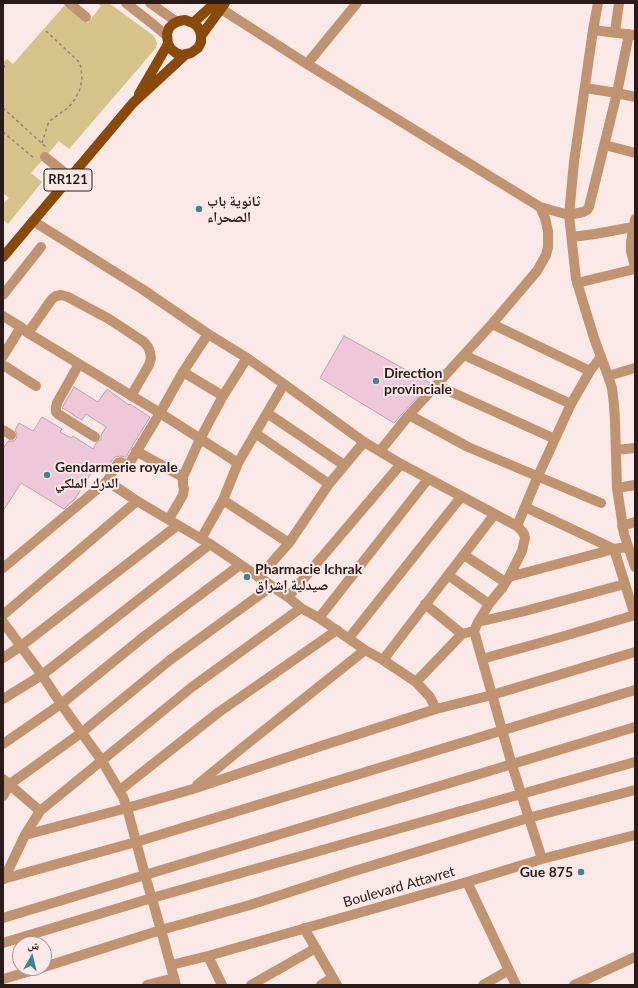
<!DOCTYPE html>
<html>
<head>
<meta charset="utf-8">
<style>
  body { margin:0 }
  #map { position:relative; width:638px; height:988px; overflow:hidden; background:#fbe9e7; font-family:Lato,"Noto Naskh Arabic",sans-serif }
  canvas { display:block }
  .frame { position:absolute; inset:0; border:4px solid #2a1b1a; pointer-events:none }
  .north { position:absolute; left:12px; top:936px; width:40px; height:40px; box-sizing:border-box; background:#fbe9e7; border:1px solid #a79795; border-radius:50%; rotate:8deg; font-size:11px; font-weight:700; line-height:16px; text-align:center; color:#2a1b1a }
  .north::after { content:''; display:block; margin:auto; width:14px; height:18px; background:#408493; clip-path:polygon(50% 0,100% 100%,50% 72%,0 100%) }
</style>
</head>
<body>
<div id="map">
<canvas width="638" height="988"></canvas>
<div class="frame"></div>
<div class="north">ش</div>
</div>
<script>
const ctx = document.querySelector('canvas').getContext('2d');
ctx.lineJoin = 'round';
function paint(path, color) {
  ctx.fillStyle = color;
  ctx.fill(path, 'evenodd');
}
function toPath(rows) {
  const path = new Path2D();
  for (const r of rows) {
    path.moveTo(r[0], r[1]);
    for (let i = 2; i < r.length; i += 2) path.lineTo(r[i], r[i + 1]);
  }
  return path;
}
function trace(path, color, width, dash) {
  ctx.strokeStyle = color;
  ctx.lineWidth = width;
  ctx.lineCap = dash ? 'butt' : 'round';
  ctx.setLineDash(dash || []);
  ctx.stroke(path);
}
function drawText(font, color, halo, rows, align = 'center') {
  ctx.font = font + ' Lato,"Noto Naskh Arabic",sans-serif';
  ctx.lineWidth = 4;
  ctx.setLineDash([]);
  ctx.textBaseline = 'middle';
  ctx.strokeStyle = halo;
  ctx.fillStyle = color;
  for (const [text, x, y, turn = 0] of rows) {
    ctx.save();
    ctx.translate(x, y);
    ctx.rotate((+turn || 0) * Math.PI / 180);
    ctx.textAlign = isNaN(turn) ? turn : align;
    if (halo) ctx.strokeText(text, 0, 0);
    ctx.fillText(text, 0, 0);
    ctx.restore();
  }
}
paint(toPath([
  [97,3,109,3,154,36,157,43,156,48,69,149,59,141,31,173,42,182,8,224,3,220,3,204,9,198,3,193,3,63,7,59,13,64,64,6,88,23,101,6]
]), '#d6c389');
const building = toPath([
  [344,336,430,383,394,423,320,378,344,336],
  [74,387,98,402,107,389,129,405,130,404,150,417,131,448,126,457,121,456,115,457,112,460,105,472,95,467,75,499,64,509,21,483,3,511,3,449,8,441,14,441,16,439,17,435,15,430,19,423,33,431,42,417,62,429,60,432,71,438,73,436,93,449,96,443,98,442,101,440,101,435,106,427,86,414,82,420,73,415,73,414,62,408,74,387]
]);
paint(building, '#eec7d8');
trace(building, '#c39faf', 1);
trace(toPath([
  [3,68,7,63],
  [3,108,47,148],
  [3,132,35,159],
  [42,143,48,124,51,120,69,107,75,99,80,89,82,79,81,67,78,61,44,29]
]), '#907f7e', 1.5, [3, 3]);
trace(toPath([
  [69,3,86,17],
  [126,3,154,25,167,36],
  [150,3,177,22],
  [598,3,593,30,574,162,569,215,576,279,594,338,608,376,612,388,614,405,615,422,617,488,624,534,635,567],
  [215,5,307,64,540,207,545,218,548,231,548,247,546,255,537,271,492,324,409,415,380,451],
  [593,30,634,35],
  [615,32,619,3],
  [307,64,357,3],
  [585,88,617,93,635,97],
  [605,145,635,153],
  [45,157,70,177],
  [540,207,569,215,583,212,587,210,589,207,617,93,629,34],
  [635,219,631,242,631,251,635,267],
  [33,221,142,289,208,334,247,358,284,384,364,442,401,464,517,526,521,530,524,534,525,538,522,551,509,577,502,588,489,604,478,622,474,631,512,765,542,859],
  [572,237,595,234,633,227],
  [577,283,635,269],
  [3,295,41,247],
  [3,316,21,327,28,333,160,413,238,463],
  [492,324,590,371],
  [28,333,52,299,56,296,61,295,68,297,109,319,144,342,148,347,150,352,151,358,149,365,131,396],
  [464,355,571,404],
  [3,356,21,327],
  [79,364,57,403,56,407,56,412,58,414,95,437],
  [3,365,36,386],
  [183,372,223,396],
  [608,376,635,368],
  [436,385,555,439],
  [267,413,344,465],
  [409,415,468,447,601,503],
  [3,430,11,435],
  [255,433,329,484],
  [616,450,635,448],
  [136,451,183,477],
  [107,481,137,501,210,544,288,597,301,608,319,618,365,650,383,660,416,682,430,697,436,709],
  [617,488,635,485],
  [223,500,289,543],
  [525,507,614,549,628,547],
  [169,519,183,495,184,489,183,485,183,477,200,439,223,396,247,358],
  [517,526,538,476,571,404,590,371,601,357],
  [622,526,635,522],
  [201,539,223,500,238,463,284,384],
  [464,555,505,582],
  [3,568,107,481,118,463,121,462,126,465,129,464,160,413,183,372,208,334],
  [448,575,489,604],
  [259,577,289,543,329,484,364,442],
  [509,577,614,549,635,616],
  [288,597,401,464],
  [425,604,462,634],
  [3,615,137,501],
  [319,618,428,479],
  [3,622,42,675,61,704,102,761,123,797,127,808,145,875,161,930,176,985],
  [478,622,525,611,625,584],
  [349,638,461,497],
  [3,658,21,646,178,525],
  [482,659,561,637,635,615],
  [383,660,494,515],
  [416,682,462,634,474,631],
  [3,699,42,675,210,544],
  [3,744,61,704,146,635,240,565],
  [3,779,40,811],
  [197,785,242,748,365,650],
  [120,790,219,712,337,630],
  [3,796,10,784,81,733,170,660,272,586],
  [25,835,40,811,192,687,301,608],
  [3,879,136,842,635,690],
  [4,879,25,835,127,808,193,789,318,747,436,709,492,695,635,652],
  [467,882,516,985],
  [3,918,145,875,635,727],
  [304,928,337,985],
  [3,943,152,898,635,762],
  [208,956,222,985],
  [171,965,208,956,467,882,542,859,635,835],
  [44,967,161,930,250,905,348,873,528,818,635,790],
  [3,979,41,968],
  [147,985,174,978],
  [251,985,316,948],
  [321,985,332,978],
  [483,985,509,970],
  [574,985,635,957]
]), '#c09371', 10);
trace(toPath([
  [193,23,215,3],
  [201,36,225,3],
  [139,94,168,44,167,34,169,28,173,24,179,21,185,20,193,23,197,26,200,31,201,36,201,42,198,48,191,53,182,55,176,53,171,49,168,44],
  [3,257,133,103,185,55]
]), '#894a09', 10);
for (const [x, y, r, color] of [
  [199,209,4,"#408493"],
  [376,381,4,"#408493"],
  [47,475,4,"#408493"],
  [247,577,4,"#408493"],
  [581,872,4,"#408493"]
]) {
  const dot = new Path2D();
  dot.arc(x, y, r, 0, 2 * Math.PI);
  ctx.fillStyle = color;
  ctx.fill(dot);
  trace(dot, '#fbe9e7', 1.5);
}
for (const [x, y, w] of [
  [68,180,48]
]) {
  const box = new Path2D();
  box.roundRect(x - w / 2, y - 11, w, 22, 3);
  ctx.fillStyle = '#fbe9e7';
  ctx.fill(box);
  trace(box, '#2a1b1a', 1);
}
drawText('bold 13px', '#2a1b1a', null, [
  ["RR121",68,180]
]);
drawText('bold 14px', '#2a1b1a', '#fbe9e7', [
  ["ثانوية باب",207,201],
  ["الصحراء",207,217],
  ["Direction",384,373],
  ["provinciale",384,389],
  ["Gendarmerie royale",55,467],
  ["الدرك الملكي",55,483],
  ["Pharmacie Ichrak",255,569],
  ["صيدلية إشراق",255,585],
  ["Gue 875",573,872,"right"]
], 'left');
drawText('14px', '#2a1b1a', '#fbe9e7', [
  ["Boulevard Attavret",399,887,-16]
]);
</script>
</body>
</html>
